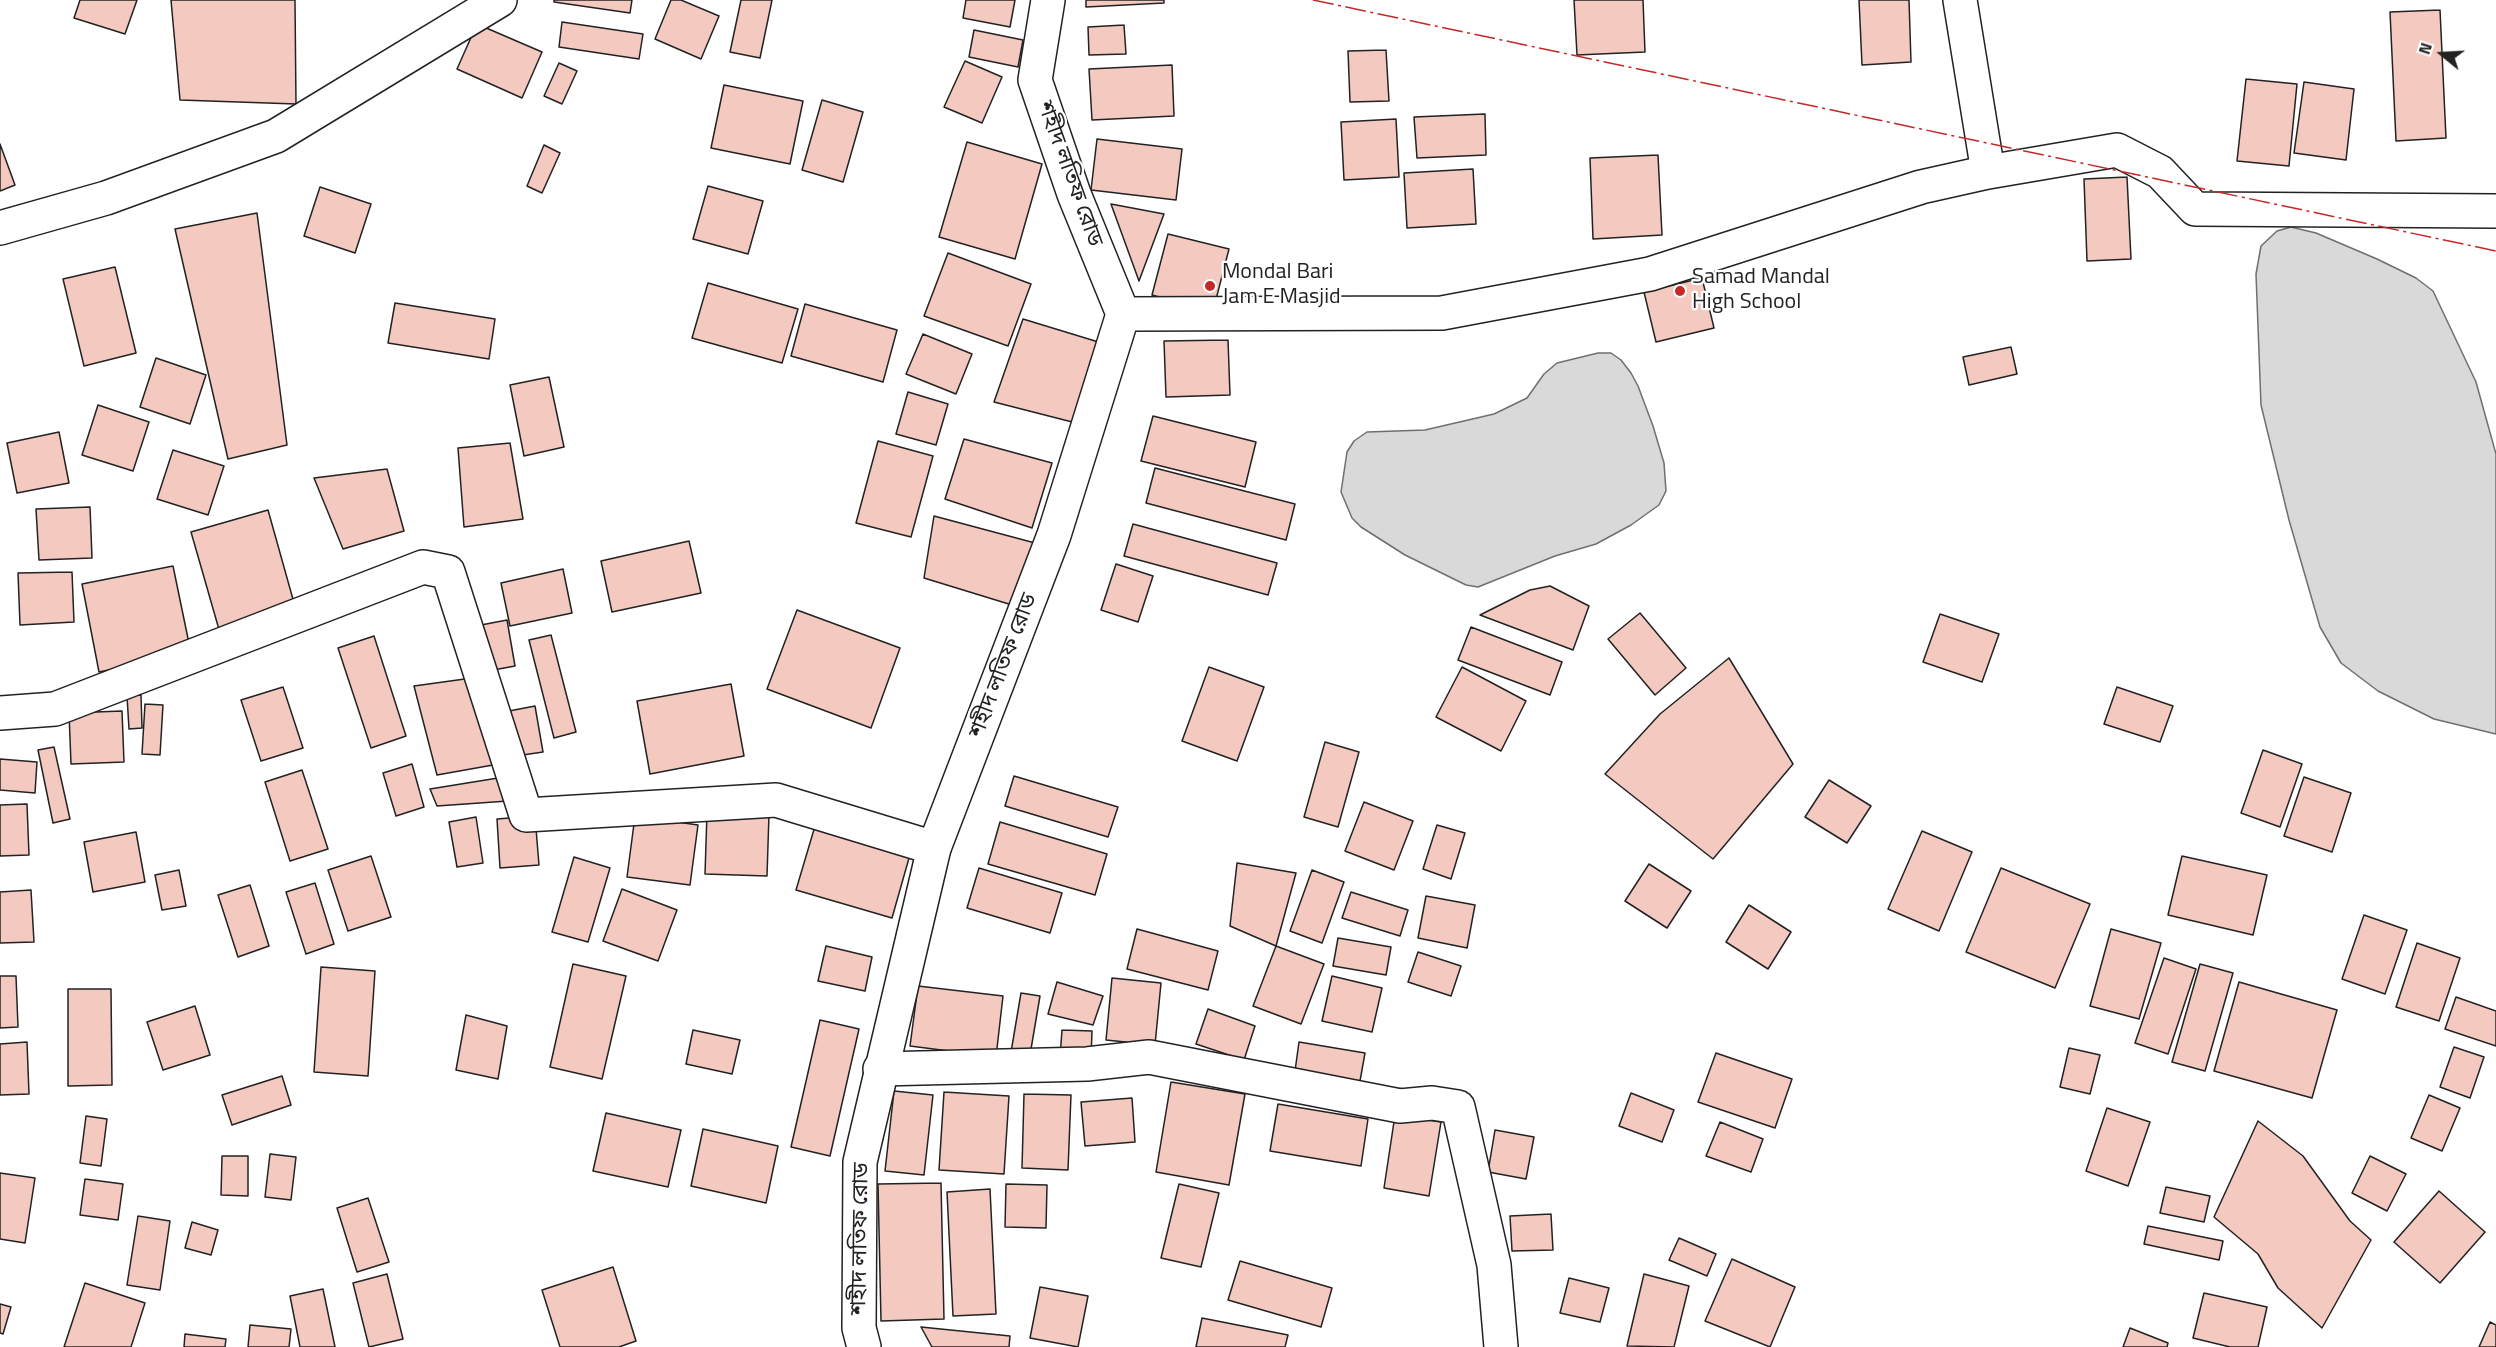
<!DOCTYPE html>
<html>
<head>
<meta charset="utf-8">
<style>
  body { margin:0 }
  #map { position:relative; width:2496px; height:1347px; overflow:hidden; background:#fff; font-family:"Titillium Web",sans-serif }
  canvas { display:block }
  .north { position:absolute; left:2412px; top:24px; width:60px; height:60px; -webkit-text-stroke:4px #fff; paint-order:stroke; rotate:288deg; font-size:16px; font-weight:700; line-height:24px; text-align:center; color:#222 }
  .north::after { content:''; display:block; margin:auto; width:21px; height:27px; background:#222; clip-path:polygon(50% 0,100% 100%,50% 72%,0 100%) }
</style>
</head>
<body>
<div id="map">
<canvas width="2496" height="1347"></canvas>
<div class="north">N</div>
</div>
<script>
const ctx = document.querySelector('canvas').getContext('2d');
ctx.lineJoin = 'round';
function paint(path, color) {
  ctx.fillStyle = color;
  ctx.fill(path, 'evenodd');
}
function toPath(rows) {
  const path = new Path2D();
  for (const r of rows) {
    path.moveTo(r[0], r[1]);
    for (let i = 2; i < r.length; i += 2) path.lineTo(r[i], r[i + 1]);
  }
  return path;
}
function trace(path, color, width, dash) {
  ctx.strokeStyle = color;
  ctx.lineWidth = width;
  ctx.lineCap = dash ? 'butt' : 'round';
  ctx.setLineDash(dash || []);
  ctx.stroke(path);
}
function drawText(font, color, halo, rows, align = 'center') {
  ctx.font = font + ' "Titillium Web","Noto Sans Bengali",sans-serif';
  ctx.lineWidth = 4.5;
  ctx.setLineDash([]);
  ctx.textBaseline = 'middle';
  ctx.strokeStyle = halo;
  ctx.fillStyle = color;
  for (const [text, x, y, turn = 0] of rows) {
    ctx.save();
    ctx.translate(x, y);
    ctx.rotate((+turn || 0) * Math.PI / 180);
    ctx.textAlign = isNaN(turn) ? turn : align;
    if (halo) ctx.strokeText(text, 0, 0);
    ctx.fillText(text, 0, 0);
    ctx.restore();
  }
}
const water = toPath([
  [2291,227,2316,233,2377,259,2416,278,2433,291,2476,382,2496,454,2496,734,2434,719,2378,691,2341,663,2320,627,2289,520,2261,405,2256,274,2261,246,2277,231,2291,227],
  [1598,353,1611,353,1621,360,1631,373,1638,386,1653,426,1664,463,1666,491,1659,505,1631,525,1596,544,1555,556,1478,587,1466,585,1405,555,1361,527,1352,518,1341,492,1347,452,1354,441,1367,432,1425,430,1494,414,1527,398,1544,374,1557,363,1598,353]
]);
paint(water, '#d9d9d9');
trace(water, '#6f6f6f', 1.5);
const building = toPath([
  [80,0,137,0,125,34,74,18,80,0],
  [171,0,295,0,296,104,180,100,171,0],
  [554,0,632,0,630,13,554,2,554,0],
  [671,0,681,0,719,16,701,59,655,39,671,0],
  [741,0,772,0,760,58,730,52,741,0],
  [966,0,1015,0,1010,27,963,18,966,0],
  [1086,0,1164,0,1164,3,1086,7,1086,0],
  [1574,0,1643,0,1645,52,1577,55,1574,0],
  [1859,0,1909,0,1911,62,1862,65,1859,0],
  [2440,10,2446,138,2396,141,2390,12,2440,10],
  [562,22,643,34,639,59,559,47,562,22],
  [477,24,542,52,522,98,457,69,477,24],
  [1124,25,1126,54,1089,55,1088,27,1124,25],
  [974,30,1023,40,1018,67,969,57,974,30],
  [1386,50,1389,101,1350,102,1348,51,1386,50],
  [965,61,1002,77,982,123,944,107,965,61],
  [559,63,577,71,562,104,544,96,559,63],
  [1172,65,1174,116,1092,120,1089,69,1172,65],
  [2246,79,2297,84,2289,166,2237,161,2246,79],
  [2304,82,2354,89,2346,160,2294,153,2304,82],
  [724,85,803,101,790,164,711,148,724,85],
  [822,100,863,112,843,182,802,170,822,100],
  [1485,114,1486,155,1417,158,1414,117,1485,114],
  [1396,119,1399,177,1344,180,1341,122,1396,119],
  [1097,139,1182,149,1176,200,1091,190,1097,139],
  [967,142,1042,164,1015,259,939,237,967,142],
  [0,144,15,185,0,191,0,144],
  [544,145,560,153,542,193,527,186,544,145],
  [1658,155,1662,235,1593,239,1590,158,1658,155],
  [1473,169,1476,224,1407,228,1404,173,1473,169],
  [2127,177,2131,259,2087,261,2084,179,2127,177],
  [708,186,763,201,748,254,693,239,708,186],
  [320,187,371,204,355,253,304,236,320,187],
  [1111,204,1164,214,1139,281,1111,204],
  [257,213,287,445,228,459,175,229,257,213],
  [1168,234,1229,249,1213,311,1152,295,1168,234],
  [948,253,1031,284,1008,346,924,316,948,253],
  [115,267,136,353,84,366,63,279,115,267],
  [1702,278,1714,328,1656,342,1644,292,1702,278],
  [708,283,798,309,782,363,692,338,708,283],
  [395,303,495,319,489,359,388,343,395,303],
  [805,304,897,330,883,382,791,356,805,304],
  [1023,319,1105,344,1080,424,994,402,1023,319],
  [923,334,972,354,956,394,906,374,923,334],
  [1228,340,1230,395,1166,397,1164,341,1228,340],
  [2011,347,2017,374,1969,385,1963,357,2011,347],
  [156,358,206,375,190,424,140,407,156,358],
  [549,377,564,447,524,456,510,385,549,377],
  [908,392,948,404,936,445,896,434,908,392],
  [98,405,149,422,133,471,82,455,98,405],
  [1153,416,1256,442,1245,487,1141,461,1153,416],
  [59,432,69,483,17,493,7,443,59,432],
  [964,439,1052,463,1032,528,945,499,964,439],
  [878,441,933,456,911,537,856,523,878,441],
  [510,443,523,519,464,527,458,448,510,443],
  [173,450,224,466,208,515,157,499,173,450],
  [1155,468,1295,504,1286,540,1146,503,1155,468],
  [387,469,404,531,343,549,314,478,387,469],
  [90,507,92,558,39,560,36,509,90,507],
  [268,510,296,610,220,633,191,532,268,510],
  [934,516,1035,543,1012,605,924,578,934,516],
  [1133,524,1277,563,1268,595,1124,556,1133,524],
  [689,541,701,593,612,612,601,561,689,541],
  [1116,564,1153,576,1138,622,1101,610,1116,564],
  [173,566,191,653,99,672,82,584,173,566],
  [563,569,572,613,510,626,501,583,563,569],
  [72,572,74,622,20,625,18,573,72,572],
  [1550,586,1589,606,1573,650,1480,615,1530,590,1550,586],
  [797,610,900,648,871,728,767,689,797,610],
  [1640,613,1686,668,1655,695,1608,639,1640,613],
  [1940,614,1999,634,1982,682,1923,662,1940,614],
  [507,620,515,666,488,671,481,625,507,620],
  [1471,627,1562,662,1550,695,1458,660,1471,627],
  [551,635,576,732,554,738,529,640,551,635],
  [374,636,406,736,371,748,338,648,374,636],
  [1729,658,1793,764,1713,859,1605,774,1660,714,1729,658],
  [1209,667,1264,687,1237,761,1182,741,1209,667],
  [1462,667,1526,701,1501,751,1436,717,1462,667],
  [472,678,493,765,437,775,414,686,472,678],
  [731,684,744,756,650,774,637,701,731,684],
  [283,687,303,748,261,761,241,700,283,687],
  [2117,687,2173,706,2160,742,2104,724,2117,687],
  [141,695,142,728,129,729,127,696,141,695],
  [145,704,163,705,160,755,142,754,145,704],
  [535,706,543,752,516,756,509,711,535,706],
  [122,711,124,762,71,764,69,713,122,711],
  [1325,742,1359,752,1338,827,1304,817,1325,742],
  [54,747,70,819,53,823,38,750,54,747],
  [2263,750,2302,764,2280,827,2241,813,2263,750],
  [0,759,37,762,35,793,0,790,0,759],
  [412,764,424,807,396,816,383,773,412,764],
  [302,770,328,849,290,861,265,782,302,770],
  [1014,776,1118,807,1108,837,1005,806,1014,776],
  [2304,777,2351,793,2332,852,2284,836,2304,777],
  [498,778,508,801,437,806,430,789,498,778],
  [1829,780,1871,806,1847,843,1805,817,1829,780],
  [1364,802,1413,821,1394,870,1345,851,1364,802],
  [27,804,29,855,0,856,0,805,27,804],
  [707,813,769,814,767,876,705,874,707,813],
  [535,816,539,865,500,868,497,819,535,816],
  [635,816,698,825,690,885,627,877,635,816],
  [818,816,913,844,892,918,796,890,818,816],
  [476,817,483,863,457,867,449,822,476,817],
  [1000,822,1107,854,1095,895,988,864,1000,822],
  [1437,825,1465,833,1451,879,1423,869,1437,825],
  [1922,831,1972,852,1939,931,1888,909,1922,831],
  [136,832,145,882,93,892,84,842,136,832],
  [371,856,391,917,348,931,328,870,371,856],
  [2182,856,2267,875,2253,935,2168,915,2182,856],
  [574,857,610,868,588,942,552,932,574,857],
  [1237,863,1296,873,1276,946,1230,926,1237,863],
  [1649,864,1691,891,1667,928,1625,901,1649,864],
  [979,868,1062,893,1050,933,967,908,979,868],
  [2001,868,2090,904,2055,988,1966,952,2001,868],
  [179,870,186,906,162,910,155,875,179,870],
  [1312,870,1344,882,1322,943,1290,931,1312,870],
  [315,883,334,944,306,954,286,892,315,883],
  [250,885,269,946,238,957,218,895,250,885],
  [622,889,677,910,658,961,603,941,622,889],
  [31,890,34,942,0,943,0,892,31,890],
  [1351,892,1408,910,1400,936,1342,918,1351,892],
  [1426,896,1475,905,1467,948,1418,938,1426,896],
  [1749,905,1791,932,1768,969,1726,942,1749,905],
  [2364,915,2407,930,2385,994,2342,979,2364,915],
  [1137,929,1218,951,1208,990,1127,969,1137,929],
  [2111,929,2161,943,2139,1019,2090,1006,2111,929],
  [1338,938,1391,947,1386,975,1333,966,1338,938],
  [2417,943,2460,958,2439,1021,2396,1007,2417,943],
  [826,946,872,957,865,991,818,981,826,946],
  [1276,946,1324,964,1301,1024,1253,1006,1276,946],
  [1418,952,1461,966,1451,996,1408,982,1418,952],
  [2164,958,2196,969,2168,1054,2135,1043,2164,958],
  [573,964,626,976,602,1079,550,1067,573,964],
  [2200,964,2233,973,2205,1071,2172,1062,2200,964],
  [321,967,375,971,368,1076,314,1072,321,967],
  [0,976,16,976,18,1027,0,1028,0,976],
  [1332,976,1382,988,1372,1032,1322,1021,1332,976],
  [1112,978,1161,983,1155,1045,1106,1040,1112,978],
  [1057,982,1103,996,1093,1025,1048,1014,1057,982],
  [2239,982,2337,1010,2312,1098,2214,1071,2239,982],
  [918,986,1003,996,996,1057,910,1046,918,986],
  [68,989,111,989,112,1085,68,1086,68,989],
  [1021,993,1040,996,1029,1061,1010,1058,1021,993],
  [2456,997,2496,1011,2496,1046,2445,1029,2456,997],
  [195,1006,210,1055,163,1070,147,1022,195,1006],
  [1208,1009,1255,1026,1244,1060,1196,1044,1208,1009],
  [466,1015,507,1026,498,1079,456,1070,466,1015],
  [820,1020,859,1029,830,1156,791,1147,820,1020],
  [693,1030,740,1040,732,1074,686,1064,693,1030],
  [1062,1030,1092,1031,1091,1059,1060,1057,1062,1030],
  [27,1042,29,1094,0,1095,0,1044,27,1042],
  [1299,1042,1365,1053,1360,1081,1295,1071,1299,1042],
  [2454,1047,2484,1057,2470,1098,2440,1087,2454,1047],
  [2069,1048,2100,1055,2090,1094,2060,1087,2069,1048],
  [1716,1053,1792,1079,1775,1128,1698,1102,1716,1053],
  [282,1076,291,1105,232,1125,222,1095,282,1076],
  [1171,1082,1245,1094,1229,1185,1156,1172,1171,1082],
  [894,1091,933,1095,924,1175,885,1171,894,1091],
  [944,1092,1009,1096,1004,1174,939,1170,944,1092],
  [1631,1093,1674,1110,1662,1142,1619,1126,1631,1093],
  [1024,1094,1071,1095,1068,1170,1022,1168,1024,1094],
  [2429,1095,2460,1108,2442,1151,2411,1138,2429,1095],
  [1132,1098,1135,1142,1085,1146,1081,1102,1132,1098],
  [1278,1104,1368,1119,1361,1166,1270,1151,1278,1104],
  [2107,1108,2150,1122,2128,1186,2086,1171,2107,1108],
  [606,1113,681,1130,668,1187,593,1171,606,1113],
  [1395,1115,1441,1122,1429,1196,1384,1188,1395,1115],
  [86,1116,107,1119,101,1166,80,1163,86,1116],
  [2258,1121,2303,1156,2350,1221,2371,1240,2322,1328,2278,1288,2258,1254,2214,1217,2258,1121],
  [1720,1122,1763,1139,1751,1172,1706,1156,1720,1122],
  [703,1129,778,1146,766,1203,691,1186,703,1129],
  [1495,1130,1534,1137,1526,1179,1488,1172,1495,1130],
  [270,1154,296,1157,291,1200,265,1197,270,1154],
  [222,1156,248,1156,248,1196,221,1195,222,1156],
  [2370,1156,2406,1174,2387,1211,2352,1193,2370,1156],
  [0,1173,35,1178,25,1243,0,1239,0,1173],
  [85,1179,123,1184,118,1220,80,1215,85,1179],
  [941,1183,944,1319,881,1321,878,1184,941,1183],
  [1006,1184,1047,1185,1046,1228,1005,1227,1006,1184],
  [1179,1184,1219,1193,1201,1267,1161,1258,1179,1184],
  [2166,1187,2210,1196,2204,1222,2160,1213,2166,1187],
  [990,1189,996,1314,953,1316,947,1192,990,1189],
  [2439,1191,2485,1232,2440,1283,2394,1242,2439,1191],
  [368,1198,389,1262,357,1272,337,1208,368,1198],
  [1551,1214,1553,1250,1512,1251,1510,1216,1551,1214],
  [138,1216,170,1221,160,1290,127,1285,138,1216],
  [192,1222,218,1230,211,1255,185,1248,192,1222],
  [2148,1226,2223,1241,2219,1260,2144,1244,2148,1226],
  [1679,1238,1716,1254,1707,1276,1669,1260,1679,1238],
  [1732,1259,1795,1287,1770,1347,1705,1321,1732,1259],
  [1240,1261,1332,1288,1321,1327,1228,1300,1240,1261],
  [613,1267,636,1341,619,1347,560,1347,542,1290,613,1267],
  [387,1274,403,1339,369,1347,353,1283,387,1274],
  [1644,1274,1689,1286,1674,1347,1627,1346,1644,1274],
  [1569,1278,1609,1288,1600,1322,1560,1313,1569,1278],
  [85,1283,145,1303,131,1347,64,1347,85,1283],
  [1040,1287,1088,1296,1078,1347,1030,1338,1040,1287],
  [323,1289,335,1347,300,1347,290,1296,323,1289],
  [2204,1293,2267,1307,2258,1347,2230,1347,2193,1338,2204,1293],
  [0,1304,11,1307,3,1334,0,1333,0,1304],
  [1202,1318,1288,1335,1285,1347,1196,1347,1202,1318],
  [2490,1322,2496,1325,2496,1347,2479,1347,2490,1322],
  [250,1325,291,1329,289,1347,248,1347,250,1325],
  [921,1327,1010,1336,1009,1347,932,1347,921,1327],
  [2130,1328,2168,1343,2167,1347,2123,1347,2130,1328],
  [185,1334,226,1339,225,1347,184,1347,185,1334]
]);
paint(building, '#f3c9c0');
trace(building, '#222', 1.5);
const minor = toPath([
  [1960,0,1988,172],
  [0,228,106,198,276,136,500,0],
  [1123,314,1442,313,1650,274,1921,187,1988,172,2117,150,2160,172,2195,209,2496,211],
  [0,713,55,709,423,567,448,572,526,815,776,800,934,848],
  [880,1069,1087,1064,1149,1057,1400,1106,1432,1103,1458,1107,1494,1265,1501,1347]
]);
const tertiary = toPath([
  [864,1347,859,1328,860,1162,934,848,1054,535,1123,314,1074,194,1035,80,1048,0]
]);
trace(minor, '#222', 36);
trace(tertiary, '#222', 36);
trace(minor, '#fff', 33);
trace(tertiary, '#fff', 33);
trace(toPath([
  [1313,0,2496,251]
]), '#c62828', 1.5, [21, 4.5, 3, 4.5]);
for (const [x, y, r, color] of [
  [1210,286,6,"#c62828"],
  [1680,291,6,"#c62828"]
]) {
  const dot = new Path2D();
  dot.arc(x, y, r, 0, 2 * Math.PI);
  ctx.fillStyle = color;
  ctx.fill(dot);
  trace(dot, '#fff', 2);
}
drawText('22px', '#222', '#fff', [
  ["শহীদ লতিফ রোড",1069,174,70],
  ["শহীদ লতিফ রোড",1004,666,-69],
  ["শহীদ লতিফ রোড",861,1239,-89]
]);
drawText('22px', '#222', '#fff', [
  ["Mondal Bari",1222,273],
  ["Jam E Masjid",1222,298],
  ["Samad Mandal",1692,278],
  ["High School",1692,303]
], 'left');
</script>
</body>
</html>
